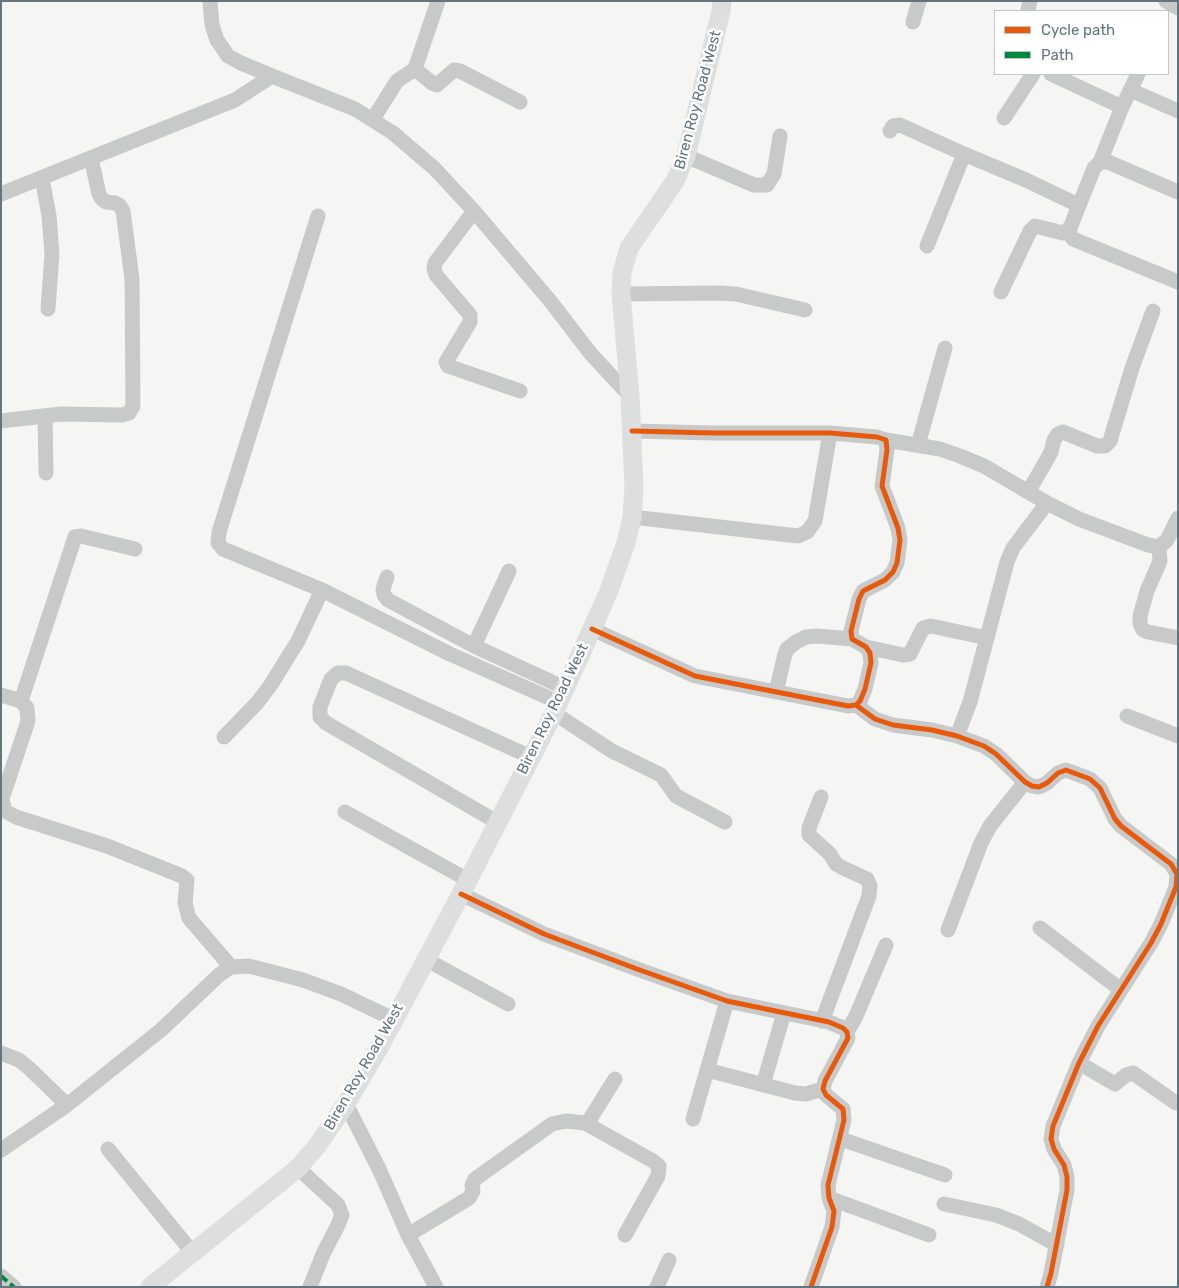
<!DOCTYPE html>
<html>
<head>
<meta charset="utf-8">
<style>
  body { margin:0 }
  #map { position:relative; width:1179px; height:1288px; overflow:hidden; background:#f5f5f4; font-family:Rubik,sans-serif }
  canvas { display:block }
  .frame { position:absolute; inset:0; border:2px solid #63757d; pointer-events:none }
  .legend { position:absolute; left:994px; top:10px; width:175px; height:65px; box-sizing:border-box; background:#fff; border:1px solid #c1c8cb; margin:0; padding:6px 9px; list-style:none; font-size:15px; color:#63757d }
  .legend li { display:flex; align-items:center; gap:10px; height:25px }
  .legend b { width:25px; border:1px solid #c1c8cb }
</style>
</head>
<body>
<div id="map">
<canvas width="1179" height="1288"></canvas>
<div class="frame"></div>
<ul class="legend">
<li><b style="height:6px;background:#e8590c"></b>Cycle path</li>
<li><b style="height:6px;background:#00873e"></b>Path</li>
</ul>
</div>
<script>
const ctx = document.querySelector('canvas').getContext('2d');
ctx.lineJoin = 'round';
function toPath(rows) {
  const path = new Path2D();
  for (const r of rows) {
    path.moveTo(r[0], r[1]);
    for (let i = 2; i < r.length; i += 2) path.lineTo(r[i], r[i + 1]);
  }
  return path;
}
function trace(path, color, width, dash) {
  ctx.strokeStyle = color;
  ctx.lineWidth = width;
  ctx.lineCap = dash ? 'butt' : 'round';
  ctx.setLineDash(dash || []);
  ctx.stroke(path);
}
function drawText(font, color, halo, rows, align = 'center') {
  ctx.font = font + ' Rubik,sans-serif';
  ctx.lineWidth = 5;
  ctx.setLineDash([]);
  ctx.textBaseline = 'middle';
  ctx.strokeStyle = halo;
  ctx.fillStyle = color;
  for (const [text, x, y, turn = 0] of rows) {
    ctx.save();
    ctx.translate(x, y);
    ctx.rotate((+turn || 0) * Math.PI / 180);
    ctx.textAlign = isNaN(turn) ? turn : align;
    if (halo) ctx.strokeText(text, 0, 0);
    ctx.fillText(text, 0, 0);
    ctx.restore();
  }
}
trace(toPath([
  [210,1,212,25,217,40,228,56,241,63,272,76,355,109,393,133,434,168,474,211,551,302,591,354,630,396],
  [1166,1,1178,8],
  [1028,10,1030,1],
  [913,22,919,1],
  [415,69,432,83,437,85,454,70,460,71,520,102],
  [1051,74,1122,107],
  [1130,90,1178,111],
  [1004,118,1033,74],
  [373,119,397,81,415,69,438,1],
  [890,131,893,126,900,125,964,154,1026,180,1078,205],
  [686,156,754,185,767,185,774,174,780,136],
  [1100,162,1122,107,1138,74],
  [42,178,49,216,52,254,48,309],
  [1178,192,1108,162,1100,162,1094,168,1070,228,1070,235,1073,239,1178,282],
  [1,194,235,100,272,76],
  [474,211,435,263,434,268,436,275,470,315,470,322,446,362,448,366,520,391],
  [318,216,219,532,218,543,223,549,322,590,450,654,558,702],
  [927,246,964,154],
  [1001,292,1030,231,1035,226,1063,233,1070,228],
  [621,294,720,293,736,294,805,310],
  [45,416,46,473],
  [1,421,61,414,122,415,129,413,133,406,132,279,123,211,120,206,115,203,106,202,102,199,99,194,91,158],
  [886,440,940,449,960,456,984,466,1047,503,1079,519,1148,545,1159,547,1167,540,1178,518],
  [918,445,945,348],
  [1028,492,1045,463,1051,452,1054,440,1058,434,1063,432,1097,446,1105,446,1110,441,1132,368,1153,311],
  [632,517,798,536,807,532,815,521,830,433],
  [1159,547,1160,561,1147,591,1140,616,1140,624,1143,630,1148,632,1178,638],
  [387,577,383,589,384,595,388,600,474,646,565,688],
  [592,629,695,676,848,706,856,705,860,701,865,689,871,663,870,653,866,647,852,639,851,631,859,599,863,591,885,580,893,572,897,563,900,540,898,528,882,486,887,450,886,440,877,437,830,433,714,433,632,431],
  [474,646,509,571],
  [866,647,903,655,910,654,923,628,931,626,987,638],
  [776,692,785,654,787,649,796,642,806,637,817,636,852,639],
  [1,695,21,701,27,708,28,721,2,799,5,811,16,817,107,846,182,876,187,880,185,903,189,918,231,967],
  [21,701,75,537,81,536,135,549],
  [856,705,875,719,893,725,932,730,957,736,984,746,996,754,1025,782,1032,786,1039,787,1047,783,1058,773,1066,770,1090,779,1100,788,1115,819,1121,826,1171,864,1177,874,1176,887,1161,924,1151,943,1098,1026,1079,1063,1053,1126,1051,1139,1054,1149,1064,1165,1067,1177,1067,1190,1051,1273,1047,1287],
  [554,713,612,751,661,775,676,796,725,822],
  [1127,716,1178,736],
  [957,736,970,702,1007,562,1013,548,1047,503],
  [224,737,257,703,270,686,298,641,322,590],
  [821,797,809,828,809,835,830,854,836,864,843,868,867,879,870,886,869,896,822,1021],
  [345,812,468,880],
  [497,822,326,723,320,717,320,707,331,679,338,673,346,673,531,757],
  [461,894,544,934,637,969,727,1001,829,1022,843,1028,847,1032,848,1038,825,1081,823,1089,826,1095,843,1109,844,1120,828,1185,829,1198,834,1211,832,1227,811,1287],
  [1040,928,1121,990],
  [948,930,981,843,990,826,1025,782],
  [425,959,508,1004],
  [847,1032,856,1016,886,945],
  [1,1053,19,1060,29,1068,67,1105],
  [1079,1063,1115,1084,1126,1075,1133,1073,1176,1103],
  [707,1070,795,1093,806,1094,823,1089],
  [763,1085,784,1013],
  [346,1104,380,1171,408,1235,436,1287],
  [693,1119,727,1001],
  [585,1123,653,1161,659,1166,658,1176,625,1235],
  [841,1139,945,1175],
  [108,1149,192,1252],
  [1,1150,67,1105,161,1030,219,975,231,967,249,966,303,980,341,994,393,1019],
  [298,1168,338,1205,342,1215,337,1227,323,1254,310,1287],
  [829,1198,929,1235],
  [944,1204,996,1215,1019,1224,1057,1245],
  [408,1235,469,1198,473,1191,472,1185,475,1179,552,1124,566,1121,585,1123,590,1119,615,1079],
  [1,1276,14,1287],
  [657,1287,669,1260]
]), '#c8caca', 15);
trace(toPath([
  [150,1287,298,1168,317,1146,346,1104,379,1048,461,894,554,713,592,629,608,593,626,543,632,517,634,488,630,396,621,294,622,273,629,248,675,181,686,156,721,11,722,1]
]), '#dddede', 19);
trace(toPath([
  [1,1276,14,1287]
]), '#00873e', 4, [8, 4]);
trace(toPath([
  [592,629,695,676,848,706,856,705,860,701,865,689,871,663,870,653,866,647,852,639,851,631,859,599,863,591,885,580,893,572,897,563,900,540,898,528,882,486,887,450,886,440,877,437,830,433,714,433,632,431],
  [856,705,875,719,893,725,932,730,957,736,984,746,996,754,1025,782,1032,786,1039,787,1047,783,1058,773,1066,770,1090,779,1100,788,1115,819,1121,826,1171,864,1177,874,1176,887,1161,924,1151,943,1098,1026,1079,1063,1053,1126,1051,1139,1054,1149,1064,1165,1067,1177,1067,1190,1051,1273,1047,1287],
  [461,894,544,934,637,969,727,1001,829,1022,843,1028,847,1032,848,1038,825,1081,823,1089,826,1095,843,1109,844,1120,828,1185,829,1198,834,1211,832,1227,811,1287]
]), '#e8590c', 5);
drawText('15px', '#63757d', '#fff', [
  ["Biren Roy Road West",698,100,-75],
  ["Biren Roy Road West",553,709,-64],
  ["Biren Roy Road West",364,1067,-60]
]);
</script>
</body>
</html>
